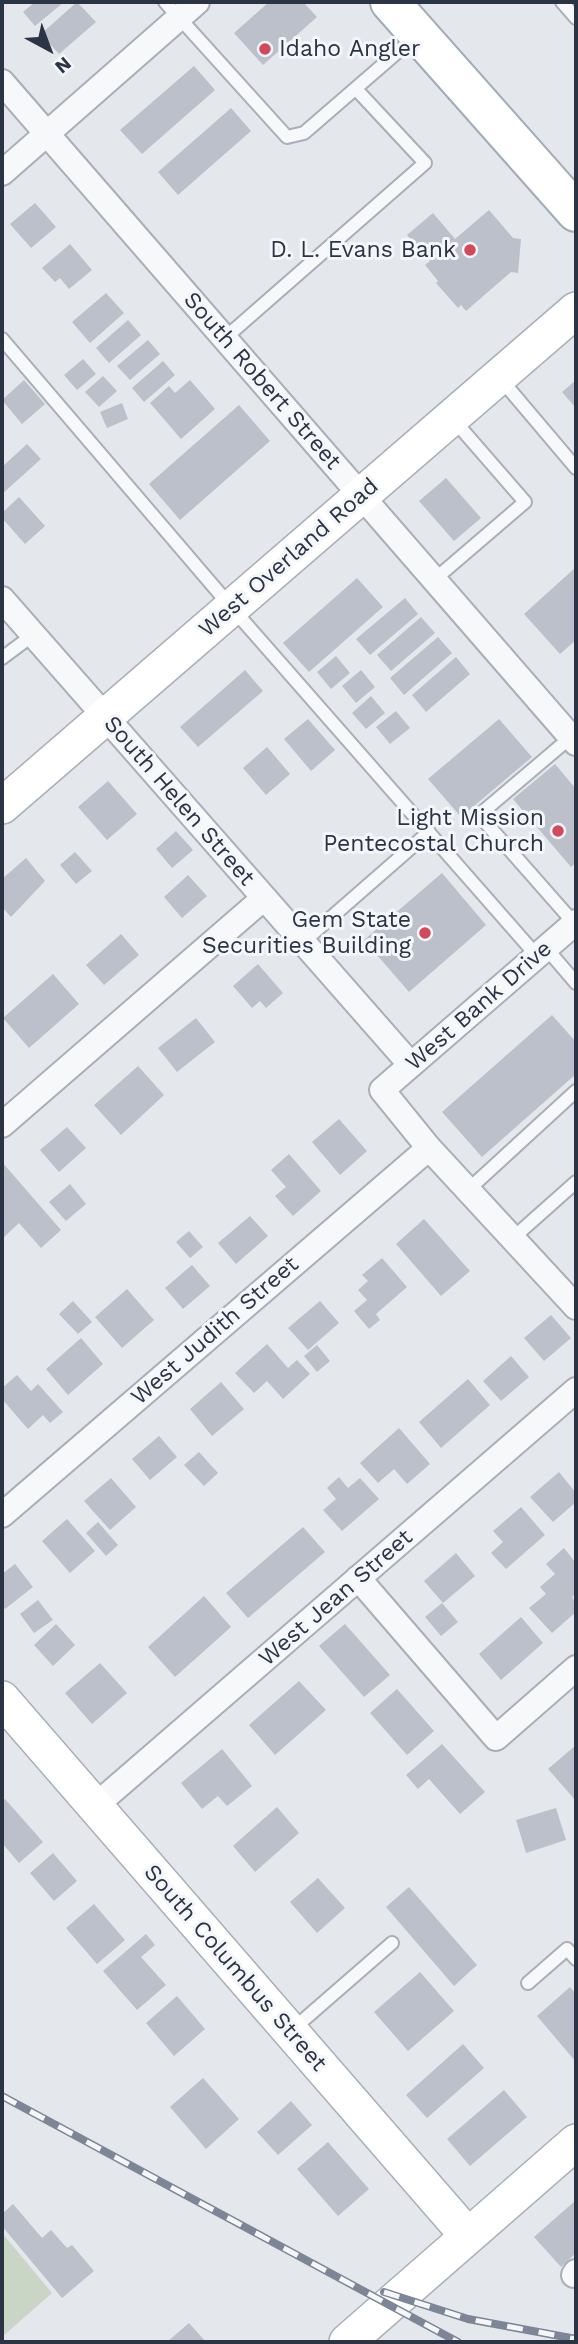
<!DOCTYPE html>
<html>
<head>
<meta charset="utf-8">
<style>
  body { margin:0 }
  #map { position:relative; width:578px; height:2344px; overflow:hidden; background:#e4e7ec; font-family:"Work Sans",sans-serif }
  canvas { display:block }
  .frame { position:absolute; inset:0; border:4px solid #2b3445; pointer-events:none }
  .north { position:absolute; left:14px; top:14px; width:70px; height:70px; -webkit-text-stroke:5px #f4f6f9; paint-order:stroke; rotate:139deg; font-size:19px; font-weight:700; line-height:28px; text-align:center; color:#2b3445 }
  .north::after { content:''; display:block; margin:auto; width:24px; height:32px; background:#2b3445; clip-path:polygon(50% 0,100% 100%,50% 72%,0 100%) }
</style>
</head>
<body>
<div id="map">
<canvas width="578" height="2344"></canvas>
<div class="frame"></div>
<div class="north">N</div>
</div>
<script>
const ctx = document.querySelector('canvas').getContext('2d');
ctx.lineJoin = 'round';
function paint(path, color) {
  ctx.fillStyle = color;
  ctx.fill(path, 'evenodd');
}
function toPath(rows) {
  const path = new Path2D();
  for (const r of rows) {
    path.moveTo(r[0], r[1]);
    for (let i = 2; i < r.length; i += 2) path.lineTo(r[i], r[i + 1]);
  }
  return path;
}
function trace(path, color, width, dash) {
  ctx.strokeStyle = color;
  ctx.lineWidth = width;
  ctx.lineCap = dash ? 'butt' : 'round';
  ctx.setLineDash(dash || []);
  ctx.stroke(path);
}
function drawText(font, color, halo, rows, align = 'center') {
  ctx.font = font + ' "Work Sans",sans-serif';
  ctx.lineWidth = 6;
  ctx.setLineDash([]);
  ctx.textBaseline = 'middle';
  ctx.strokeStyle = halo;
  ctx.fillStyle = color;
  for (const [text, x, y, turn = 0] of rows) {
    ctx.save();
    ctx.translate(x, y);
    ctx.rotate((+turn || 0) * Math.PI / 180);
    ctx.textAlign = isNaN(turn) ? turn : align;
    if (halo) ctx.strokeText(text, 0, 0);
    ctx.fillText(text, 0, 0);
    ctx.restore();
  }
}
paint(toPath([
  [2,2233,52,2293,2,2337]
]), '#c9d6c5');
paint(toPath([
  [35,2,64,2,35,26,23,12],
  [77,2,96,22,59,54,41,34],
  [269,2,303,2,317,17,263,65,234,33],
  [194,66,215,90,142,154,120,130],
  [231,108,251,131,178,195,158,172],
  [35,203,56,227,31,248,10,224],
  [489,210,513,238,521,239,518,273,511,272,466,311,461,305,458,308,436,283,438,281,425,265,430,261,407,235,433,213,455,239],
  [70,244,92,270,69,289,60,278,55,282,42,268],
  [106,293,124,313,90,343,72,322],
  [128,320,141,335,109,363,96,348],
  [148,340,160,354,130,380,117,366],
  [83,359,96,374,77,390,64,375],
  [163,361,175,375,144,402,132,388],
  [103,376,117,391,99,407,85,392],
  [24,380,45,404,22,424,2,400],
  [190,380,215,409,181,439,150,403,169,386,175,393],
  [576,380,576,408,562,392],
  [122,403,128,419,107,428,100,412],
  [239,405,270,441,180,520,149,484],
  [27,444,41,459,2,494,2,467],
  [446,478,481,518,454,541,419,501],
  [19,497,45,526,25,544,2,518,2,513],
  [576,567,576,640,560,654,524,614],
  [357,578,383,607,309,672,283,643],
  [405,598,418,614,370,655,356,639],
  [421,617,435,633,391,671,377,655],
  [438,637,452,653,404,695,390,678],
  [336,656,350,673,331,689,317,672],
  [456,657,470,674,426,712,412,695],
  [245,670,263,691,198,747,180,727],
  [361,670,375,687,356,703,342,686],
  [371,696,385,713,366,729,352,713],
  [396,711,410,728,390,744,376,727],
  [308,719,335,750,311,771,284,739],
  [499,719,532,757,461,817,428,779],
  [267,747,290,774,266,795,243,768],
  [555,764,576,789,576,863,571,867,513,799],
  [108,781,137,814,107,840,78,807],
  [176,831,193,850,172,868,156,849],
  [75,852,92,871,76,884,60,865],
  [26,858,45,881,11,917,2,907,2,879],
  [442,873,486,925,409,992,364,940],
  [188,875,207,896,182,918,164,897],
  [121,934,139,955,104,985,86,965],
  [258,964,283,993,266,1008,260,1001,252,1008,233,986],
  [53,974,79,1004,29,1048,3,1018],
  [552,1015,576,1042,576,1074,482,1157,442,1112],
  [196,1018,215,1042,177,1072,158,1048],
  [138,1066,164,1095,121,1135,94,1105],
  [339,1119,367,1151,340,1175,312,1142],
  [67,1127,86,1148,59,1172,40,1150],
  [289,1154,321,1191,293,1216,275,1196,286,1187,271,1170],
  [2,1162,61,1230,41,1248,19,1223,2,1239],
  [70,1184,86,1204,66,1221,49,1202],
  [250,1216,268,1236,236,1264,218,1243],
  [424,1219,470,1271,441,1296,396,1244],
  [189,1231,203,1247,190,1258,176,1242],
  [382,1258,407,1287,376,1314,380,1320,369,1329,354,1311,367,1300,358,1290,368,1281,362,1275],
  [192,1265,210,1286,183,1309,165,1288],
  [127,1289,154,1320,122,1348,95,1317],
  [73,1301,92,1322,78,1334,59,1314],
  [320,1301,339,1323,308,1350,288,1328],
  [551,1315,571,1338,544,1361,524,1338],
  [81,1338,103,1364,68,1395,46,1369],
  [267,1344,288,1368,297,1360,310,1374,283,1399,267,1381,254,1393,235,1373],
  [317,1345,330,1361,317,1372,304,1356],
  [511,1356,529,1377,501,1401,483,1381],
  [17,1375,31,1391,38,1384,63,1412,50,1423,43,1415,28,1429,2,1399,2,1388],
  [468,1379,490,1405,441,1448,419,1422],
  [221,1382,244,1409,212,1436,190,1409],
  [399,1428,430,1464,407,1484,394,1469,378,1483,360,1463],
  [159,1436,177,1457,150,1480,132,1459],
  [199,1452,218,1473,204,1486,184,1465],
  [559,1472,576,1493,576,1502,553,1522,530,1497],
  [339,1477,348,1488,360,1478,379,1499,342,1531,323,1510,336,1499,327,1488],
  [111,1478,136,1507,110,1530,84,1501],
  [521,1507,545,1535,506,1569,491,1553,503,1542,493,1531],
  [67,1519,95,1551,70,1573,42,1541],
  [98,1522,118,1545,106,1556,86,1533],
  [303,1527,325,1552,248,1618,226,1593],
  [564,1548,576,1563,576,1593,572,1597,576,1603,576,1612,552,1633,529,1608,546,1594,540,1587,555,1574,546,1564],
  [456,1553,475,1576,443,1603,424,1581],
  [15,1564,33,1587,5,1609,2,1605,2,1574],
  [204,1596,231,1627,175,1677,148,1647],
  [38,1600,53,1620,34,1633,20,1614],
  [442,1603,458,1622,441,1636,425,1617],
  [521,1617,543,1643,501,1680,479,1654],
  [56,1624,75,1645,53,1666,34,1645],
  [345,1624,390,1675,364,1697,319,1646],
  [100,1663,127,1693,92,1724,65,1693],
  [299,1681,326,1710,275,1755,249,1725],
  [397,1689,434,1731,407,1755,370,1713],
  [442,1744,485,1792,460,1814,429,1779,418,1789,406,1775],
  [576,1745,576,1801,548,1769],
  [222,1749,252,1786,227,1806,218,1796,202,1809,181,1783],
  [5,1799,43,1842,19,1863,2,1843,2,1802],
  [277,1807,299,1833,255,1872,233,1846],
  [556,1808,566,1840,526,1853,516,1820],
  [53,1853,77,1881,54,1901,30,1873],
  [318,1878,345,1908,317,1933,290,1902],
  [409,1887,477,1965,454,1986,386,1907],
  [94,1904,125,1940,97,1964,66,1928],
  [146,1934,155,1945,141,1957,166,1985,137,2010,103,1971],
  [420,1972,454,2011,408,2051,374,2012],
  [570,1987,576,1994,576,2062,537,2016],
  [177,1996,205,2029,174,2056,146,2023],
  [463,2044,484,2068,427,2118,406,2095],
  [203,2078,239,2119,206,2149,170,2107],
  [504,2090,527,2117,470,2166,447,2139],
  [291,2101,312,2125,278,2155,257,2132],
  [328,2142,369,2189,338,2216,297,2169],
  [576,2200,576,2253,561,2267,534,2237],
  [13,2204,42,2238,51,2230,67,2248,72,2245,94,2271,62,2298,2,2226,2,2214],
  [189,2323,206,2342,167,2342]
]), '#bbc0ca');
const lane = toPath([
  [165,2,287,137,304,133,415,37],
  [562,2,576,18],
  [225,338,425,163,356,89],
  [2,339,232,608,537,956],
  [499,377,576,468],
  [434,580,525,502,452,418],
  [2,658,33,635],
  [571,737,479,815,574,923],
  [303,942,429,832],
  [546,948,576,983],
  [468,1190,576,1091],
  [513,1238,576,1182],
  [528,1983,567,1949,576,1959],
  [292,2030,392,1943]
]);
const street = toPath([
  [2,82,576,743],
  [2,173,197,2],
  [2,599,411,1065],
  [576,922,382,1090,429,1148,576,1307],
  [2,1125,264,898],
  [2,1515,429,1148],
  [358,1578,496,1738,576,1668],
  [95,1806,576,1390],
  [574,2275,576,2272]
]);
const secondary = toPath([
  [2,806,576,310],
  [2,1699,468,2236],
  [347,2342,576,2142]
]);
const primary = toPath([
  [390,2,576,212]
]);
trace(lane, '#a9aeb7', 16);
trace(street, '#a9aeb7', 28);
trace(secondary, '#a9aeb7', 38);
trace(primary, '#a3abb8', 42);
trace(lane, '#f7f8fa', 12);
trace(street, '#f7f8fa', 24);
trace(secondary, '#fff', 35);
trace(primary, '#fff', 38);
const rail = toPath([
  [2,2096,458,2342],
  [384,2292,468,2319,576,2339]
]);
trace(rail, '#7d8696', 8);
trace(rail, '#f4f6f9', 5, [16]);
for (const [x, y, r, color] of [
  [265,49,7,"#d1495b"],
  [470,250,7,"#d1495b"],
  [558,831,7,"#d1495b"],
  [425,933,7,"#d1495b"]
]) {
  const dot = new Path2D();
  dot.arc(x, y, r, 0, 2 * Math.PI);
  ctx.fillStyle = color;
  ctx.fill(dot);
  trace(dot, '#f4f6f9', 2.5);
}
drawText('23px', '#2b3445', '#f4f6f9', [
  ["Idaho Angler",279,49,"left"],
  ["D. L. Evans Bank",456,250],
  ["Light Mission",544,818],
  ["Pentecostal Church",544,844],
  ["Gem State",411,920],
  ["Securities Building",411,946]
], 'right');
drawText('23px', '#2b3445', '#f4f6f9', [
  ["South Robert Street",262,381,49],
  ["West Overland Road",289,558,-41],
  ["South Helen Street",179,801,49],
  ["West Bank Drive",479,1006,-41],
  ["West Judith Street",215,1331,-41],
  ["West Jean Street",336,1598,-41],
  ["South Columbus Street",235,1968,49]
]);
</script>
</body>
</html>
